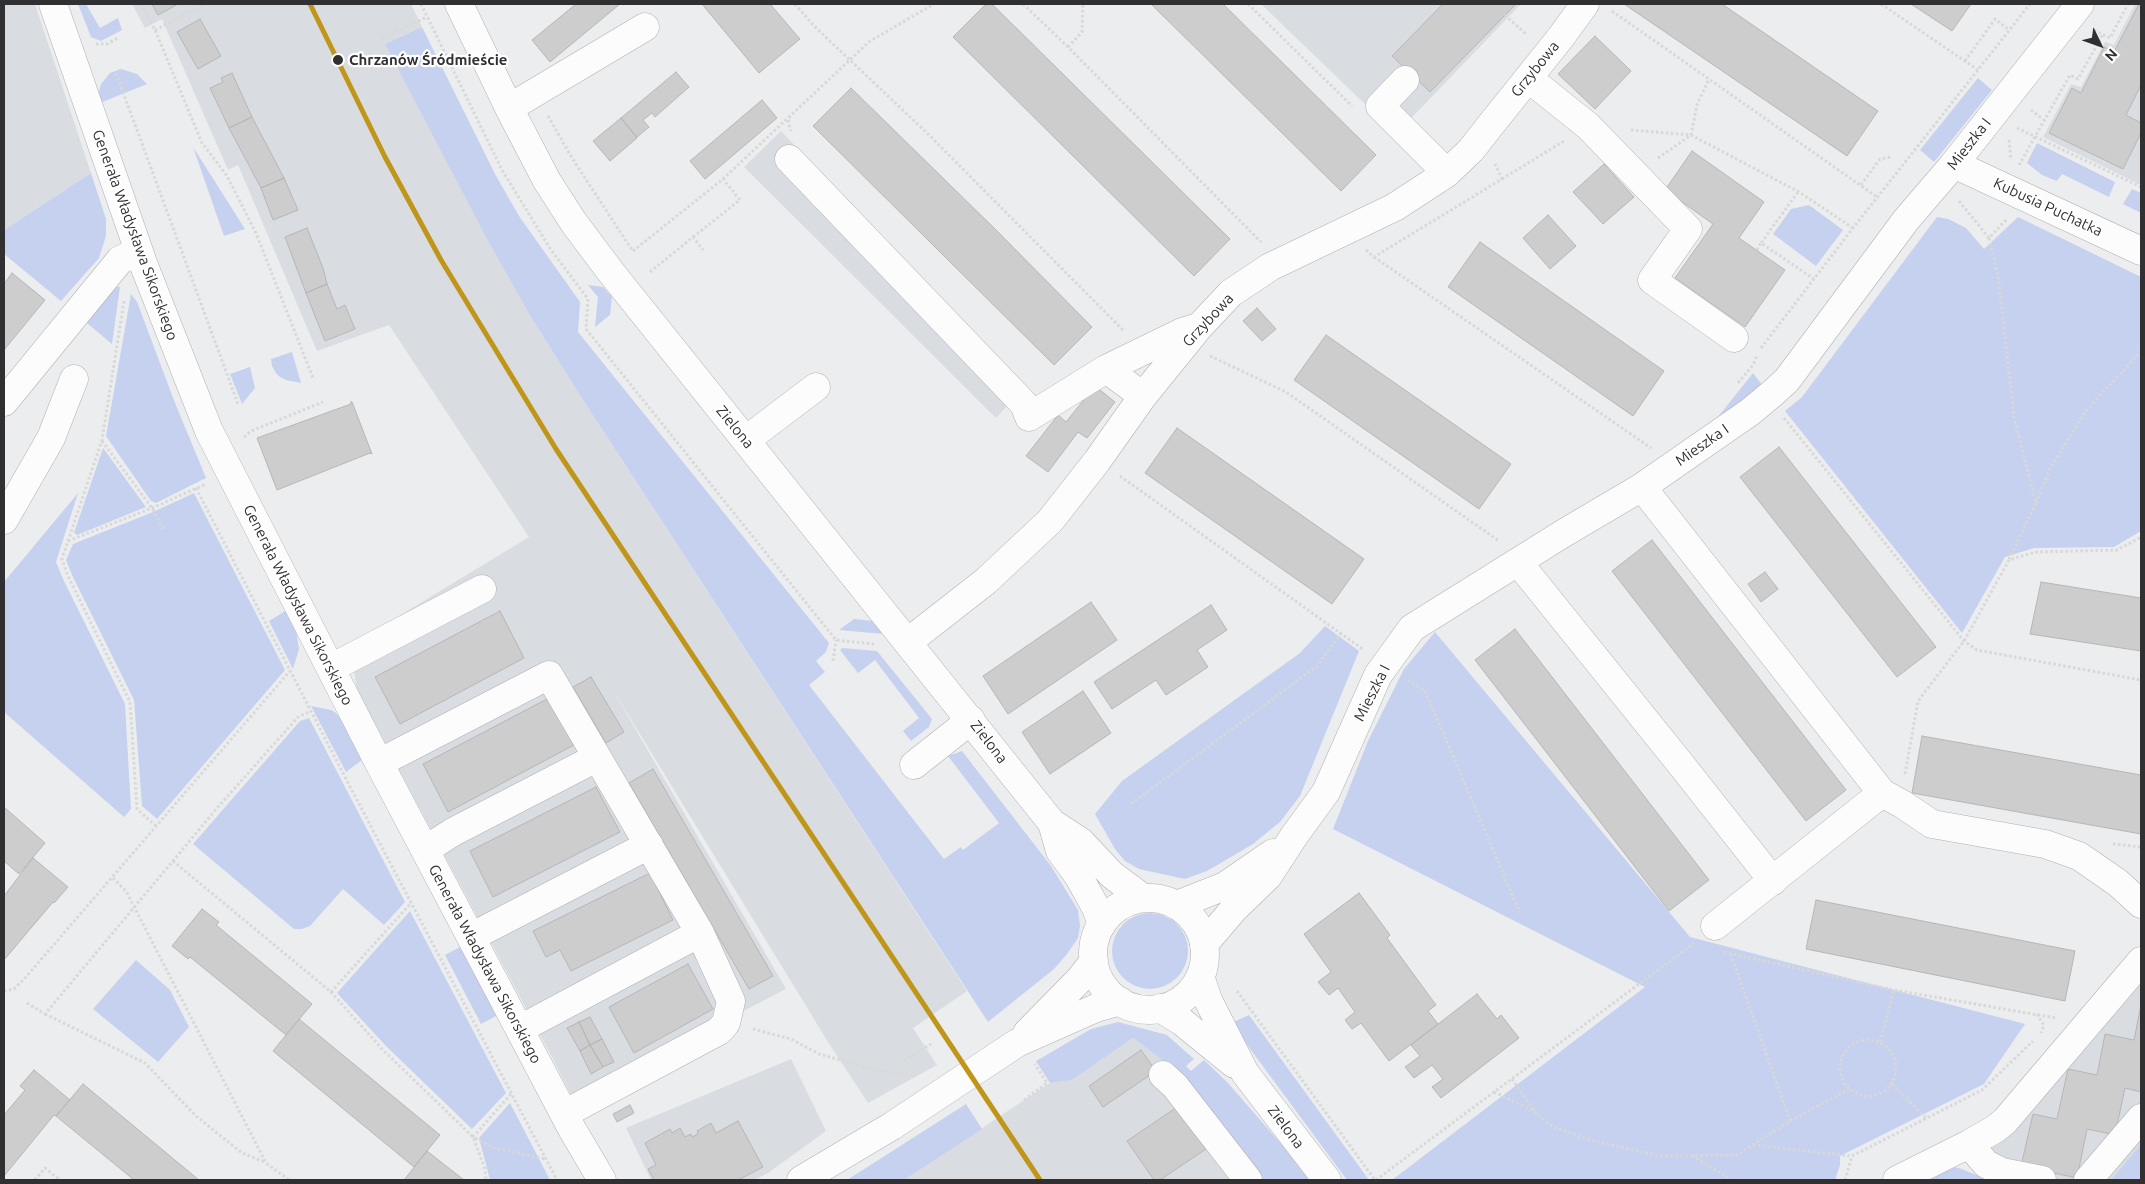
<!DOCTYPE html>
<html>
<head>
<meta charset="utf-8">
<style>
  body { margin:0 }
  #map { position:relative; width:2145px; height:1184px; overflow:hidden; background:#ecedee; font-family:Ubuntu,sans-serif }
  canvas { display:block }
  .frame { position:absolute; inset:0; border:5px solid #303032; pointer-events:none }
  .north { position:absolute; left:2075px; top:20px; width:50px; height:50px; -webkit-text-stroke:4px #fff; paint-order:stroke; rotate:132deg; font-size:14px; font-weight:700; line-height:20px; text-align:center; color:#303032 }
  .north::after { content:''; display:block; margin:auto; width:18px; height:22px; background:#303032; clip-path:polygon(50% 0,100% 100%,50% 72%,0 100%) }
</style>
</head>
<body>
<div id="map">
<canvas width="2145" height="1184"></canvas>
<div class="frame"></div>
<div class="north">N</div>
</div>
<script>
const ctx = document.querySelector('canvas').getContext('2d');
ctx.lineJoin = 'round';
function paint(path, color) {
  ctx.fillStyle = color;
  ctx.fill(path, 'evenodd');
}
function toPath(rows) {
  const path = new Path2D();
  for (const r of rows) {
    if (r.length === 3) {
      path.moveTo(r[0] + r[2], r[1]);
      path.arc(r[0], r[1], r[2], 0, 2 * Math.PI);
      continue;
    }
    path.moveTo(r[0], r[1]);
    for (let i = 2; i < r.length; i += 2) path.lineTo(r[i], r[i + 1]);
  }
  return path;
}
function trace(path, color, width, dash) {
  ctx.strokeStyle = color;
  ctx.lineWidth = width;
  ctx.lineCap = dash ? 'butt' : 'round';
  ctx.setLineDash(dash || []);
  ctx.stroke(path);
}
function drawText(font, color, halo, rows, align = 'center') {
  ctx.font = font + ' Ubuntu,sans-serif';
  ctx.lineWidth = 4.5;
  ctx.setLineDash([]);
  ctx.textBaseline = 'middle';
  ctx.strokeStyle = halo;
  ctx.fillStyle = color;
  for (const [text, x, y, turn = 0] of rows) {
    ctx.save();
    ctx.translate(x, y);
    ctx.rotate((+turn || 0) * Math.PI / 180);
    ctx.textAlign = isNaN(turn) ? turn : align;
    if (halo) ctx.strokeText(text, 0, 0);
    ctx.fillText(text, 0, 0);
    ctx.restore();
  }
}
paint(toPath([
  [4,4,35,4,91,173,4,230],
  [132,4,411,4,422,27,385,44,531,317,583,400,967,991,913,1028,937,1065,868,1103,828,1042,610,685,786,989,573,1099,552,1057,357,691,354,671,343,650,529,537,389,325,317,351,238,165,228,170,162,19,145,28],
  [1261,4,1521,4,1396,134],
  [2135,4,2141,4,2141,185,2043,137,2071,84,2081,87,2105,42,2114,45],
  [781,131,1024,388,996,418,744,167],
  [2141,975,2141,1144,2111,1180,1987,1180,1965,1155],
  [1133,1038,1170,1066,1246,1180,904,1180,1050,1083,1072,1080],
  [791,1059,826,1131,768,1173,754,1180,651,1180,626,1128]
]), '#d9dde2');
paint(toPath([
  [78,4,86,4,100,28,118,18,122,30,101,41,91,37],
  [422,27,495,174,519,216,580,302,578,332,829,643,826,652,816,661,825,672,809,685,944,859,961,847,963,850,999,823,948,756,962,751,1051,866,1078,910,1080,926,1078,938,1067,954,1054,969,988,1022,583,400,531,317,486,237,385,44],
  [121,69,137,74,147,84,100,103,99,92,101,84,110,73],
  [1978,78,1992,90,1934,162,1920,150],
  [2037,143,2115,182,2109,197,2062,174,2057,181,2042,175,2027,163],
  [193,147,245,229,224,236],
  [91,173,106,219,106,236,99,258,61,301,4,254,4,230],
  [2132,189,2141,193,2141,213,2123,204],
  [1809,205,1843,230,1816,266,1773,234,1791,209],
  [1937,217,1948,219,1966,228,1984,249,2018,217,2141,277,2141,531,2114,547,2034,548,2005,557,1962,633,1785,411,1802,397],
  [108,285,120,287,112,344,81,318],
  [588,285,603,287,612,297,610,315,595,327,598,297],
  [131,294,137,302,175,403,206,478,156,503,151,501,106,436],
  [292,352,301,383,286,380,280,377,276,373,272,366,271,359],
  [250,367,255,388,242,404,230,374],
  [1753,373,1762,385,1710,427],
  [103,448,146,507,77,535,74,533],
  [78,493,56,562,63,579,125,704,131,809,124,817,4,712,4,582],
  [194,493,285,670,157,819,142,806,134,700,72,575,66,560,73,544,153,512],
  [287,610,296,630,299,649,293,669,269,621],
  [854,619,872,621,883,634,839,630],
  [1325,626,1359,651,1300,796,1280,822,1253,844,1207,871,1185,879,1139,869,1125,861,1115,849,1095,814,1122,781,1300,653],
  [1435,632,1690,937,2025,1024,1984,1084,1840,1156,1840,1165,1835,1180,1392,1180,1645,987,1333,829,1368,741,1404,669],
  [842,648,877,651,932,719,929,727,911,741,903,731,919,718,875,660,858,673,840,650],
  [311,706,331,710,336,713,342,720,363,759,346,772],
  [309,718,405,902,384,925,343,889,310,926,302,929,294,929,193,844,300,721],
  [410,911,506,1093,472,1129,386,1046,337,993],
  [1150,951,38],
  [462,946,498,1015,481,1024,445,955],
  [136,960,170,990,189,1027,158,1062,93,1009],
  [1249,1015,1369,1180,1347,1180,1231,1023],
  [1118,1022,1167,1035,1194,1059,1186,1066,1191,1071,1204,1060,1227,1082,1289,1153,1309,1180,1257,1180,1170,1066,1133,1038,1072,1080,1050,1083,1036,1061,1091,1029],
  [510,1103,550,1180,490,1180,479,1138],
  [966,1104,982,1129,904,1180,847,1180],
  [2141,1144,2141,1180,2111,1180],
  [1952,1167,1959,1168,1988,1180,1924,1180]
]), '#c5d1ef');
const building = toPath([
  [152,4,178,4,158,15,152,4],
  [576,4,620,4,550,62,532,40,576,4],
  [702,4,770,4,800,39,759,73,702,4],
  [986,4,992,4,1230,239,1194,276,953,37,986,4],
  [1151,4,1223,4,1376,155,1341,191,1151,4],
  [1443,4,1516,4,1430,92,1392,56,1443,4],
  [1624,4,1722,4,1878,111,1847,156,1624,4],
  [1911,4,1971,4,1952,31,1911,4],
  [2139,4,2141,6,2141,85,2126,115,2141,123,2141,133,2123,169,2049,133,2072,88,2081,93,2104,47,2114,52,2139,4],
  [200,19,221,56,198,69,177,32,200,19],
  [1595,36,1631,71,1595,109,1558,74,1595,36],
  [676,72,689,87,655,117,652,113,643,120,649,127,637,137,621,118,676,72],
  [232,73,252,117,229,128,210,88,223,82,221,78,232,73],
  [851,88,995,229,1092,327,1054,365,813,126,851,88],
  [762,100,777,118,705,179,690,161,762,100],
  [252,117,284,178,261,188,229,128,252,117],
  [621,118,637,138,610,161,593,141,621,118],
  [1692,151,1764,202,1739,238,1785,270,1745,327,1675,278,1713,224,1665,190,1692,151],
  [1604,164,1634,197,1603,224,1573,192,1604,164],
  [284,178,298,210,273,220,261,188,284,178],
  [1548,215,1576,246,1550,269,1523,238,1548,215],
  [307,228,323,268,327,284,306,293,285,237,307,228],
  [1480,242,1664,371,1633,416,1448,287,1480,242],
  [12,273,45,300,4,350,4,284,12,273],
  [327,284,337,309,345,305,355,329,325,341,306,293,327,284],
  [1257,308,1276,329,1262,341,1243,321,1257,308],
  [1326,335,1511,464,1479,509,1294,380,1326,335],
  [1095,386,1115,402,1087,438,1078,432,1048,472,1026,456,1058,415,1066,422,1095,386],
  [351,402,352,402,372,454,370,453,277,490,257,438,351,404,351,402],
  [1177,428,1364,559,1332,604,1145,473,1177,428],
  [1779,447,1936,647,1897,677,1740,477,1779,447],
  [1652,540,1846,790,1806,821,1612,571,1652,540],
  [1765,572,1778,589,1761,602,1748,584,1765,572],
  [2041,582,2141,598,2141,651,2030,634,2041,582],
  [1091,602,1117,640,1008,714,983,676,1091,602],
  [1211,605,1227,630,1197,650,1208,667,1166,695,1156,680,1112,709,1094,682,1211,605],
  [500,611,524,658,400,724,375,677,500,611],
  [1515,629,1709,880,1669,911,1475,660,1515,629],
  [591,677,624,732,606,743,573,687,591,677],
  [1083,691,1111,733,1050,774,1022,732,1083,691],
  [549,698,574,745,448,812,423,764,549,698],
  [1922,736,2141,775,2141,834,1912,793,1922,736],
  [653,769,773,976,749,989,629,783,653,769],
  [596,787,620,832,493,897,470,851,596,787],
  [4,807,45,843,19,874,4,861,4,807],
  [33,858,68,887,54,903,53,902,4,960,4,896,33,858],
  [650,873,673,920,571,971,560,950,546,957,533,931,650,873],
  [1359,893,1390,935,1387,938,1436,1005,1428,1011,1438,1024,1389,1061,1361,1023,1352,1029,1345,1020,1355,1012,1338,988,1329,995,1318,982,1331,972,1304,934,1359,893],
  [1816,900,2075,951,2065,1001,1806,949,1816,900],
  [202,909,219,922,216,925,312,1004,286,1035,190,957,188,959,172,946,202,909],
  [688,964,713,1009,634,1053,609,1007,688,964],
  [1477,994,1497,1019,1501,1015,1519,1038,1441,1098,1432,1087,1443,1079,1432,1065,1414,1078,1405,1067,1420,1056,1411,1045,1477,994],
  [2141,1005,2141,1092,2125,1088,2115,1135,2087,1129,2077,1178,2021,1166,2033,1114,2057,1119,2068,1069,2097,1075,2105,1034,2134,1040,2141,1005],
  [590,1017,602,1039,590,1045,579,1022,590,1017],
  [299,1019,440,1135,414,1167,273,1051,299,1019],
  [579,1022,590,1045,580,1051,567,1028,579,1022],
  [602,1039,614,1062,603,1067,590,1045,602,1039],
  [590,1045,603,1067,591,1074,580,1051,590,1045],
  [1141,1050,1156,1071,1103,1107,1089,1086,1141,1050],
  [34,1070,70,1100,56,1116,54,1115,4,1176,4,1115,25,1090,20,1086,34,1070],
  [83,1084,199,1180,134,1180,56,1116,83,1084],
  [630,1105,634,1113,617,1122,613,1114,630,1105],
  [1180,1105,1209,1147,1160,1180,1154,1180,1127,1141,1180,1105],
  [738,1121,763,1167,738,1180,654,1180,648,1169,656,1165,645,1143,670,1129,672,1133,680,1128,685,1137,691,1134,692,1137,698,1134,697,1131,711,1123,716,1133,738,1121],
  [427,1151,464,1180,404,1180,427,1151]
]);
paint(building, '#cdcdce');
trace(building, '#b6b6b7', 1);
const minor = toPath([
  [53,4,143,263,209,431,379,763,572,1129,602,1180],
  [459,4,509,108,547,181,574,223,610,271,1052,823,1081,842,1112,875,1143,898],
  [1528,78,1588,126,1688,229,1652,280,1734,338],
  [1405,80,1380,106,1447,173],
  [509,108,645,27],
  [789,159,1024,404,1029,417,1106,369,1143,396],
  [1954,164,2141,251],
  [1106,369,1182,332,1198,327],
  [4,402,120,260,139,251],
  [746,440,816,387],
  [1642,487,1882,793,1902,804,1932,824,2045,844,2079,856,2118,883,2141,904],
  [4,520,51,438,74,379],
  [1518,562,1679,762,1773,881],
  [908,642,986,581,1050,521,1097,461,1143,396,1199,327,1231,293,1270,267,1395,207,1447,173,1471,150,1489,127,1561,37,1585,4],
  [331,668,482,589],
  [379,763,549,675,700,933,731,1001,726,1023,719,1031,564,1114],
  [914,765,971,720],
  [1052,823,1060,851,1079,877,1096,908,1102,924],
  [425,850,453,832,596,758],
  [1177,905,1225,886,1273,853],
  [1715,926,1882,793],
  [471,937,649,845],
  [1204,944,1234,909,1268,876,1294,836,1326,792,1378,675,1412,628,1564,533,1642,487,1750,412,1774,392,1787,380,1906,220,1954,164,2080,4],
  [520,1029,700,933],
  [1163,1075,1175,1086,1248,1180],
  [1969,1144,1986,1164,2002,1172,2042,1180],
  [1897,1180,1969,1144,1995,1129,2005,1121,2141,961],
  [2088,1180,2141,1118]
]);
const major = toPath([
  [1149,954,56],
  [1200,976,1208,1000,1245,1073,1327,1180],
  [1160,1008,1181,1021,1234,1064],
  [1027,1033,1080,979,1094,961],
  [801,1180,892,1126,1017,1043,1096,1008,1120,1001]
]);
trace(minor, '#b0b0b2', 29);
trace(major, '#b0b0b2', 29);
trace(toPath([
  [141,4,155,30,202,143,227,176,256,233,313,378],
  [421,4,502,170,551,250,588,299,586,329,836,640,874,644],
  [795,4,814,26,927,133,1123,330],
  [1023,4,1068,47,1261,242],
  [1248,4,1352,106],
  [1881,4,1978,70],
  [1612,11,1877,197],
  [1505,15,1527,35],
  [155,30,205,4],
  [2094,30,2110,38,2128,4],
  [382,38,427,17],
  [96,44,107,44,118,38],
  [1068,47,1082,32,1083,4],
  [1965,61,1995,19,2009,30],
  [116,73,238,404],
  [2031,110,2044,120],
  [548,116,572,158,632,250],
  [788,120,791,131],
  [2017,128,2141,187],
  [1631,130,1691,135,1799,192,1853,228],
  [2009,140,2011,159],
  [1658,158,1691,135,1697,105,1709,79],
  [2019,165,2070,75,2078,79,2103,34],
  [1502,179,1564,141],
  [1861,185,1880,159,1891,157],
  [1798,192,1761,243,1814,279],
  [1959,201,1989,238,2007,219],
  [693,237,740,200,723,179],
  [1989,238,1998,275,2014,417,2036,503,2009,559],
  [1366,250,1374,257,1502,179,1495,164],
  [1757,250,1761,243],
  [633,251,723,179,870,41,934,4],
  [1374,257,1651,448],
  [650,272,693,237,703,250],
  [124,301,102,440,62,559,68,576,130,702,137,809,156,826],
  [1761,348,1853,228,2030,4],
  [1210,356,1286,392,1499,541],
  [1738,383,1753,365,1757,356],
  [1784,418,1964,641,1977,650,2141,680],
  [244,437,251,431,323,402],
  [102,441,152,508,163,529],
  [1120,476,1364,650],
  [196,488,346,779,557,1180],
  [2036,503,2050,469,2084,413,2141,351],
  [68,541,152,508,206,484],
  [833,661,836,640],
  [1408,680,1425,691,1520,913],
  [1905,774,1918,701,1964,641,2009,560,2035,552,2117,550,2141,537],
  [1131,804,1317,666,1341,633],
  [2113,844,2141,847],
  [173,861,331,992,383,1050,473,1137,485,1169,486,1180],
  [113,878,126,891,266,1163,289,1180],
  [1724,952,1894,990,2056,1018],
  [1731,954,1790,1121],
  [4,991,14,989,26,977,290,671],
  [1237,991,1375,1180],
  [331,992,411,903],
  [27,1003,45,1014,218,807,298,717,311,711],
  [45,1014,145,1063,196,1116,242,1153,265,1162],
  [2037,1014,2044,1025,2041,1033],
  [753,1029,791,1039,819,1054,876,1070,916,1076],
  [1868,1068,28],
  [1880,1042,1894,990],
  [904,1061,931,1044],
  [1512,1079,1536,1113,1553,1127,1590,1140,1659,1156,1737,1155,1790,1121,1849,1089],
  [1892,1084,1927,1119],
  [1494,1092,1536,1112],
  [511,1094,473,1137,494,1148,545,1159],
  [1024,1100,1047,1083,1035,1064],
  [1753,1145,1852,1156],
  [1692,1156,1732,1180],
  [35,1180,45,1168,60,1180],
  [1376,1180,1694,943],
  [1845,1180,1852,1156,1982,1090,2033,1041]
]), '#d8d8d9', 3, [2.5, 2.5]);
trace(minor, '#fcfcfc', 28);
trace(major, '#fcfcfc', 28);
trace(toPath([
  [310,4,385,157,441,260,556,449,1040,1180]
]), '#c0961a', 5);
for (const [x, y, r, color] of [
  [338,60,6,"#303032"]
]) {
  const dot = new Path2D();
  dot.arc(x, y, r, 0, 2 * Math.PI);
  ctx.fillStyle = color;
  ctx.fill(dot);
  trace(dot, '#fff', 2);
}
drawText('bold 15px', '#303032', '#fff', [
  ["Chrzanów Śródmieście",349,60]
], 'left');
drawText('15px', '#303032', '#fff', [
  ["Grzybowa",1535,69,-51],
  ["Mieszka I",1969,144,-52],
  ["Kubusia Puchatka",2048,207,25],
  ["Generała Władysława Sikorskiego",135,235,70],
  ["Grzybowa",1208,320,-47],
  ["Zielona",735,427,51],
  ["Mieszka I",1702,445,-35],
  ["Generała Władysława Sikorskiego",298,605,63],
  ["Mieszka I",1372,693,-63],
  ["Zielona",989,742,52],
  ["Generała Władysława Sikorskiego",485,964,62],
  ["Zielona",1286,1127,53]
]);
</script>
</body>
</html>
